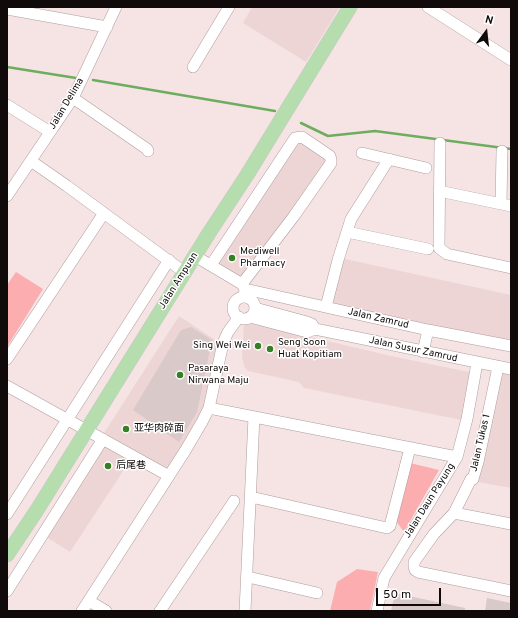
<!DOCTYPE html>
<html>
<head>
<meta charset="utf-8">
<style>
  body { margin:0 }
  #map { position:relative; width:518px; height:618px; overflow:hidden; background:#f6e4e4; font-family:Overpass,sans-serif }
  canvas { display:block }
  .frame { position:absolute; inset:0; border:8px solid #100a0a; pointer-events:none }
  .north { position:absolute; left:466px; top:12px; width:40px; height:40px; -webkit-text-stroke:3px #fff; paint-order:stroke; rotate:15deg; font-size:11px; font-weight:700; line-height:16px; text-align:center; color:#100a0a }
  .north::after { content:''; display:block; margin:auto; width:14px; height:18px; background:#100a0a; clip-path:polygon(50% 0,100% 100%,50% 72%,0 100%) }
  .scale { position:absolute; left:376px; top:588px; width:65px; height:18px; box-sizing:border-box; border:2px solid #100a0a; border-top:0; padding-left:5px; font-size:12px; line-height:14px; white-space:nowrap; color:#100a0a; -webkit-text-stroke:3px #fff; paint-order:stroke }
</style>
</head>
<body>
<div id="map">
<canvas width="518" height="618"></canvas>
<div class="frame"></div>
<div class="north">N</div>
<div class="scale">50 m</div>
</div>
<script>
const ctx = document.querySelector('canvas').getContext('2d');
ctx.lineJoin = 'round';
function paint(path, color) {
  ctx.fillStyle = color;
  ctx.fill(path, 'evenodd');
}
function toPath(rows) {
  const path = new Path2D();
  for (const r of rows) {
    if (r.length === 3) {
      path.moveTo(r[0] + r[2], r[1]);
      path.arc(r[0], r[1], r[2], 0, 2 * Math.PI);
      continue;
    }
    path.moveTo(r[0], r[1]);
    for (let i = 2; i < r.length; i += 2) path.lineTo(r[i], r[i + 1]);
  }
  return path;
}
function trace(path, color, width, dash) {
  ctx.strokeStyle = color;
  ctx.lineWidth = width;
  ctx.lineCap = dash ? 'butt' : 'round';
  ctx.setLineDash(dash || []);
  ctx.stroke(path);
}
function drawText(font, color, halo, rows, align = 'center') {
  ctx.font = font + ' Overpass,"Noto Sans SC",sans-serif';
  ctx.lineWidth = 3;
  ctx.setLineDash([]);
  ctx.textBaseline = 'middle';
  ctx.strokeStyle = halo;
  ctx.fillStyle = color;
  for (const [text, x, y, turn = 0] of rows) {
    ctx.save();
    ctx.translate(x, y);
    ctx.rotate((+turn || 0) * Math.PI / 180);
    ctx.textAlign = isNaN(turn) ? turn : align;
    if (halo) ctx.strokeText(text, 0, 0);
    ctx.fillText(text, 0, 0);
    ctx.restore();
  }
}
paint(toPath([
  [252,7,340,7,306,62,243,23],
  [293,136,333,154,247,283,206,268],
  [336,257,511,295,511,349,322,310],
  [179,316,220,343,206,407,168,472,135,453,70,552,40,533],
  [251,323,391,356,479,374,471,422,304,388,299,382,248,371,244,366,242,357,244,324],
  [494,371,511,374,511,488,473,481]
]), '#eed5d5');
paint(toPath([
  [16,272,43,289,7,347,7,285],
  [410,463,439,470,404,532,396,521],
  [357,569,378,572,370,611,330,611,337,582]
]), '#fcadaf');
trace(toPath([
  [7,67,76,78],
  [93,80,275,111],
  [301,123,328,136,375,131,511,149]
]), '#6ead60', 2.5);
paint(toPath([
  [191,327,212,340,197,412,179,442,133,410,181,330],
  [395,593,465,608,465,611,391,611],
  [487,598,511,603,511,611,485,611]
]), '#dac9c9');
const minor = toPath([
  [428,7,511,60],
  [7,9,107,27],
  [193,67,229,7],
  [73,98,147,149,148,151],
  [7,105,50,132],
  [440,143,439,248,447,254,511,268],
  [362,153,426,168],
  [31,161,67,186,184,272],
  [439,191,511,206],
  [7,196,73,98,116,7],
  [501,204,502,151],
  [347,232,428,249],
  [195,256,242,284,245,289,244,297],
  [211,265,295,138,302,137,330,156,331,160,331,163,294,216,242,284],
  [245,289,428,330,511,346],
  [244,308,11],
  [326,307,338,260,351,219,389,159],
  [255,308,307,322,312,324,315,329],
  [250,317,307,332,315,329],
  [315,329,511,369],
  [423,352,428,330],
  [7,359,104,213],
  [498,367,478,462,473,479,471,479,454,513,434,534,414,562,414,566,415,570,418,572,511,591],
  [7,386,169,476],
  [209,408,457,457],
  [251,497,387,528,390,526,391,522,410,448],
  [454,513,511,524],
  [7,514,169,260],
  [248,577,317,593],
  [7,591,103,439],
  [89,601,106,611],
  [82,611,185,451,202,422,209,408,223,343,228,332,239,317],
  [160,611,234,501],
  [245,611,254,417],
  [377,611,384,578,457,457,467,419,477,363]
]);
const major = toPath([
  [7,555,37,510,209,233,247,175,350,7]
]);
trace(minor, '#ad9d9d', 12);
trace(major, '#cac9c9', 15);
trace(minor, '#fff', 11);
trace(major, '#b5ddad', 14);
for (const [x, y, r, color] of [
  [232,258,4,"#377f25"],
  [258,346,4,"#377f25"],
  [270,349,4,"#377f25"],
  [180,375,4,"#377f25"],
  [126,429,4,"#377f25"],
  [108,466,4,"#377f25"]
]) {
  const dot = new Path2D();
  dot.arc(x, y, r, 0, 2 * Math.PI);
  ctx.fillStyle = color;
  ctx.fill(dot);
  trace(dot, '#fff', 1.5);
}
drawText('10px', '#100a0a', '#fff', [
  ["Jalan Delima",67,104,-59],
  ["Jalan Ampuan",179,281,-58],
  ["Jalan Zamrud",378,319,13],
  ["Jalan Susur Zamrud",413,350,12],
  ["Jalan Tukas 1",481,443,-77],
  ["Jalan Daun Payung",430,501,-58]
]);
drawText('10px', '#100a0a', '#fff', [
  ["Mediwell",240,252],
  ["Pharmacy",240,264],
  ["Seng Soon",278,343],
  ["Huat Kopitiam",278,355],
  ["Sing Wei Wei",250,346,"right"],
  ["Pasaraya",188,369],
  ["Nirwana Maju",188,381],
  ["亚华肉碎面",134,429],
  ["后尾巷",116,466]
], 'left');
</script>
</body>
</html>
